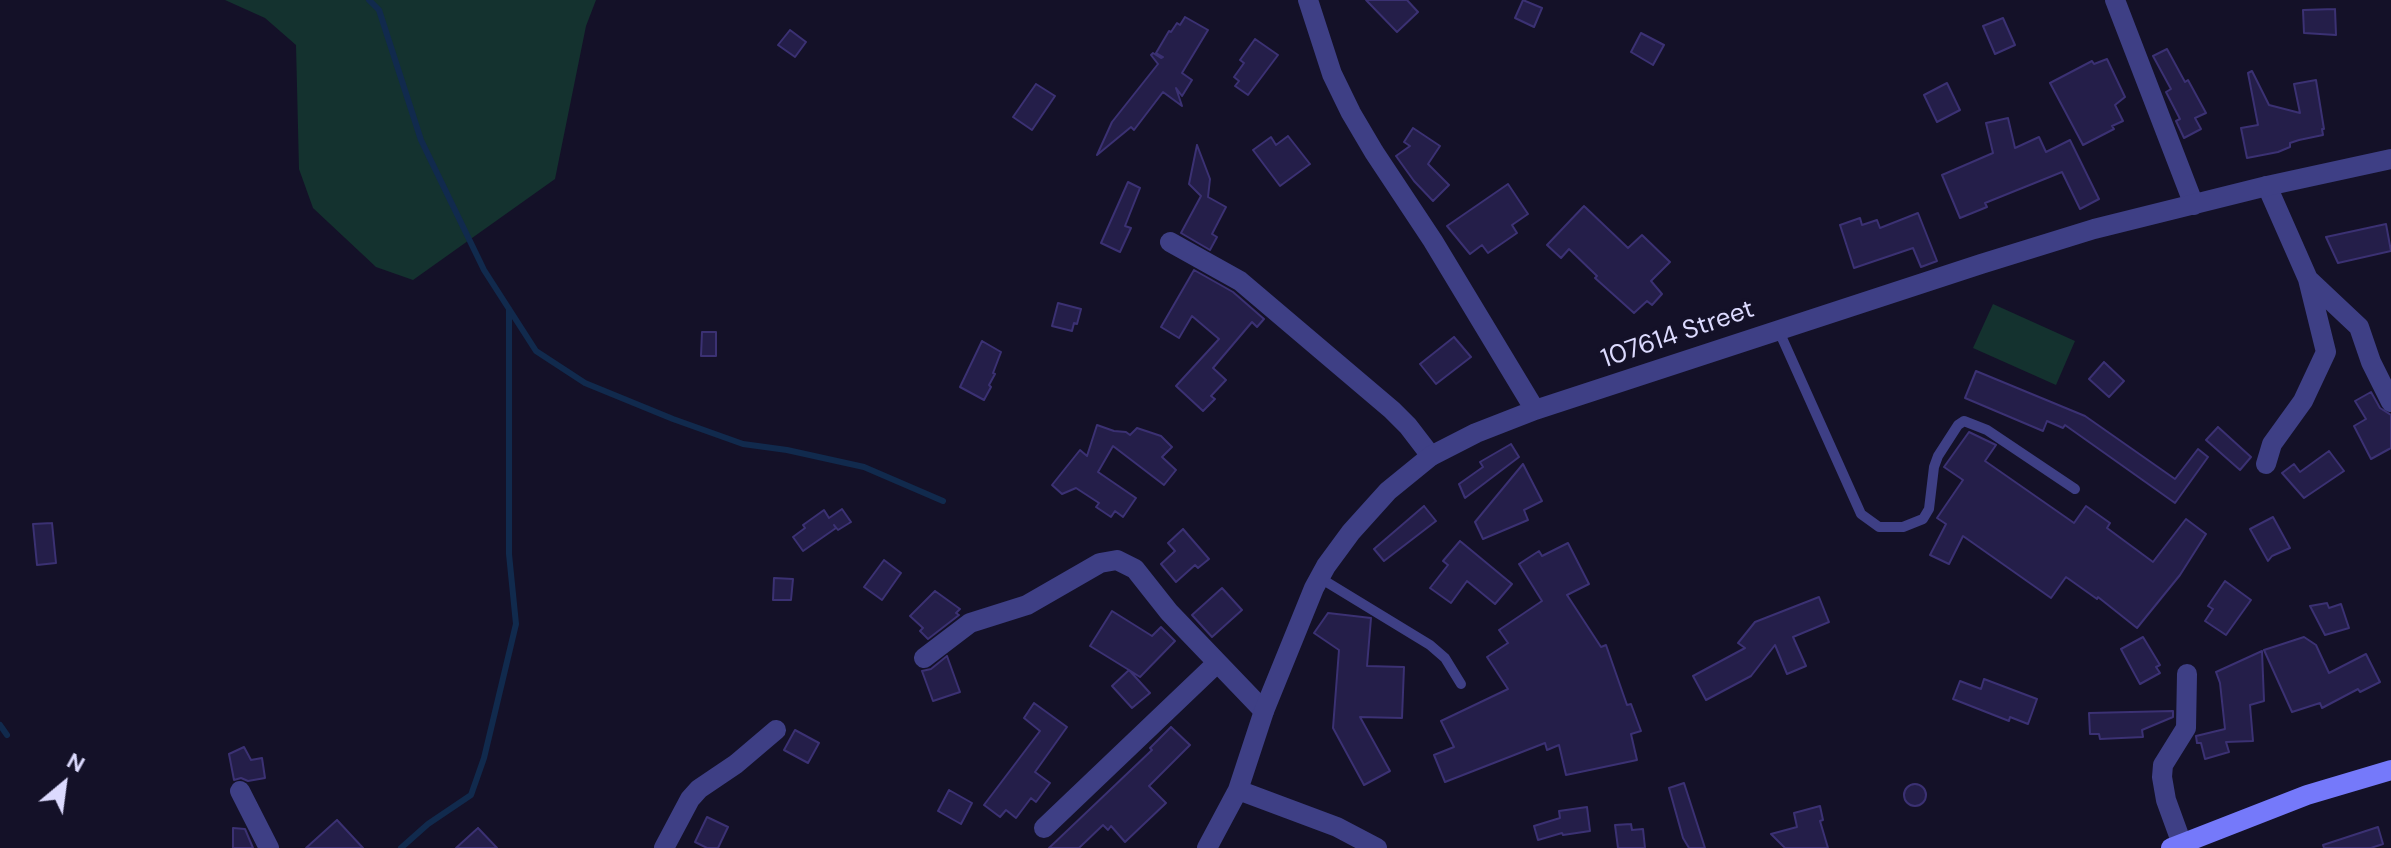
<!DOCTYPE html>
<html>
<head>
<meta charset="utf-8">
<style>
  body { margin:0 }
  #map { position:relative; width:2391px; height:848px; overflow:hidden; background:#141128; font-family:"DM Sans",sans-serif }
  canvas { display:block }
  .north { position:absolute; left:24px; top:744px; width:80px; height:80px; -webkit-text-stroke:6px #141128; paint-order:stroke; rotate:29deg; font-size:22px; font-weight:700; line-height:32px; text-align:center; color:#dcdafe }
  .north::after { content:''; display:block; margin:auto; width:28px; height:36px; background:#dcdafe; clip-path:polygon(50% 0,100% 100%,50% 72%,0 100%) }
</style>
</head>
<body>
<div id="map">
<canvas width="2391" height="848"></canvas>
<div class="north">N</div>
</div>
<script>
const ctx = document.querySelector('canvas').getContext('2d');
ctx.lineJoin = 'round';
function paint(path, color) {
  ctx.fillStyle = color;
  ctx.fill(path, 'evenodd');
}
function toPath(rows) {
  const path = new Path2D();
  for (const r of rows) {
    if (r.length === 3) {
      path.moveTo(r[0] + r[2], r[1]);
      path.arc(r[0], r[1], r[2], 0, 2 * Math.PI);
      continue;
    }
    path.moveTo(r[0], r[1]);
    for (let i = 2; i < r.length; i += 2) path.lineTo(r[i], r[i + 1]);
  }
  return path;
}
function trace(path, color, width, dash) {
  ctx.strokeStyle = color;
  ctx.lineWidth = width;
  ctx.lineCap = dash ? 'butt' : 'round';
  ctx.setLineDash(dash || []);
  ctx.stroke(path);
}
function drawText(font, color, halo, rows, align = 'center') {
  ctx.font = font + ' "DM Sans",sans-serif';
  ctx.lineWidth = 7;
  ctx.setLineDash([]);
  ctx.textBaseline = 'middle';
  ctx.strokeStyle = halo;
  ctx.fillStyle = color;
  for (const [text, x, y, turn = 0] of rows) {
    ctx.save();
    ctx.translate(x, y);
    ctx.rotate((+turn || 0) * Math.PI / 180);
    ctx.textAlign = isNaN(turn) ? turn : align;
    if (halo) ctx.strokeText(text, 0, 0);
    ctx.fillText(text, 0, 0);
    ctx.restore();
  }
}
paint(toPath([
  [225,0,596,0,586,26,555,179,413,280,376,267,313,208,299,169,296,45,265,18],
  [1993,304,2075,341,2056,385,1973,348]
]), '#14322f');
trace(toPath([
  [369,0,379,10,421,140,484,270,536,351,585,383,673,419,743,444,787,450,864,467,943,501],
  [0,725,7,735],
  [401,848,428,824,471,795,484,758,516,624,509,554,509,309]
]), '#112a4d', 6);
const building = toPath([
  [1366,0,1407,0,1418,12,1397,32,1366,0],
  [1523,0,1542,8,1534,27,1515,18,1523,0],
  [2335,9,2336,35,2304,33,2303,10,2335,9],
  [1185,17,1208,30,1182,73,1192,80,1182,96,1176,88,1182,106,1163,92,1134,130,1131,127,1097,155,1112,122,1158,64,1151,55,1153,53,1161,58,1163,57,1156,53,1169,31,1171,32,1177,23,1180,25,1185,17],
  [2003,18,2015,45,1995,54,1983,26,2003,18],
  [790,30,806,42,795,57,778,45,790,30],
  [1641,33,1664,45,1653,65,1631,52,1641,33],
  [1255,39,1278,55,1248,95,1235,86,1239,81,1234,77,1244,63,1240,60,1255,39],
  [2167,49,2185,82,2188,80,2206,113,2195,118,2201,129,2184,138,2176,121,2180,119,2166,92,2171,89,2153,56,2167,49],
  [2107,59,2125,97,2115,105,2123,121,2112,126,2114,129,2083,145,2050,83,2092,61,2094,64,2107,59],
  [2252,71,2269,105,2300,113,2294,84,2316,80,2324,129,2322,129,2323,135,2299,140,2290,143,2290,147,2278,152,2247,158,2241,128,2258,125,2248,73,2252,71],
  [1947,83,1960,110,1937,122,1924,95,1947,83],
  [1036,84,1055,96,1032,130,1013,117,1036,84],
  [2008,118,2015,148,2039,137,2046,152,2070,140,2099,199,2080,209,2062,172,1985,203,1987,207,1960,218,1942,175,1993,153,1986,123,2008,118],
  [1413,128,1440,146,1428,164,1449,185,1433,201,1414,181,1396,156,1410,146,1404,142,1413,128],
  [1288,136,1310,164,1280,186,1253,150,1271,137,1276,145,1288,136],
  [1197,145,1210,179,1208,197,1226,207,1212,234,1217,237,1210,250,1181,233,1201,196,1189,184,1197,145],
  [1128,182,1140,188,1125,226,1131,228,1120,252,1101,243,1128,182],
  [1508,184,1528,214,1512,225,1517,233,1488,253,1482,245,1470,254,1447,226,1508,184],
  [1584,206,1628,248,1642,235,1670,262,1651,281,1662,294,1652,305,1647,301,1634,313,1595,278,1597,276,1569,249,1561,258,1547,245,1584,206],
  [1918,213,1937,261,1921,267,1913,248,1854,268,1840,225,1860,218,1862,225,1877,220,1880,228,1918,213],
  [2386,224,2391,251,2338,263,2326,237,2386,224],
  [1194,270,1233,292,1264,319,1257,327,1252,322,1213,368,1226,380,1211,396,1215,399,1203,411,1176,386,1219,339,1192,316,1179,338,1161,327,1194,270],
  [1058,303,1081,309,1077,324,1074,323,1072,331,1052,326,1058,303],
  [702,332,716,332,716,356,701,356,702,332],
  [1454,337,1471,357,1436,384,1420,364,1454,337],
  [982,341,1001,352,993,373,995,374,989,385,991,387,984,400,960,387,982,341],
  [2104,362,2124,381,2109,397,2089,379,2104,362],
  [1976,371,2085,416,2175,479,2198,449,2208,457,2175,503,2065,425,2063,428,2047,421,2043,431,1965,398,1976,371],
  [2371,392,2380,408,2391,415,2391,448,2371,459,2354,426,2366,419,2355,401,2371,392],
  [1097,425,1114,431,1126,432,1130,435,1137,428,1161,436,1172,447,1162,457,1176,470,1164,485,1113,446,1098,472,1136,498,1123,517,1115,511,1111,517,1096,507,1099,503,1076,488,1062,494,1052,485,1080,450,1087,456,1097,425],
  [2218,427,2251,457,2240,470,2206,440,2218,427],
  [1969,432,1996,445,1985,461,2074,523,2086,506,2110,523,2107,528,2153,562,2186,519,2206,534,2180,575,2137,628,2098,597,2097,599,2066,577,2051,598,1963,536,1949,564,1930,555,1946,524,1937,518,1963,480,1944,467,1969,432],
  [1511,444,1519,457,1465,498,1459,484,1483,467,1480,462,1511,444],
  [2329,451,2344,471,2304,498,2282,473,2294,464,2300,472,2329,451],
  [1523,464,1542,501,1524,510,1528,520,1483,539,1475,522,1523,464],
  [1424,506,1436,521,1384,561,1374,549,1424,506],
  [842,509,851,522,838,530,834,525,836,528,803,551,793,537,805,528,803,525,824,510,829,518,842,509],
  [2273,517,2290,548,2272,556,2268,561,2250,529,2273,517],
  [52,523,56,563,37,565,33,524,52,523],
  [1183,529,1209,559,1198,568,1195,565,1176,582,1161,564,1175,551,1168,543,1183,529],
  [1460,541,1512,584,1495,604,1467,581,1451,603,1430,588,1448,565,1443,561,1460,541],
  [1568,543,1589,584,1567,595,1601,647,1606,645,1627,705,1631,704,1641,731,1631,734,1637,760,1566,775,1559,745,1547,750,1545,743,1445,782,1434,755,1454,747,1441,721,1508,689,1487,657,1508,643,1499,630,1542,601,1519,564,1539,551,1542,556,1568,543],
  [884,560,901,573,882,600,864,587,884,560],
  [774,578,793,579,791,600,773,600,774,578],
  [2225,581,2251,600,2226,635,2205,621,2213,609,2208,606,2225,581],
  [1222,588,1242,610,1212,637,1192,615,1222,588],
  [935,591,960,609,956,613,959,615,928,639,920,631,923,628,910,616,935,591],
  [1819,597,1829,622,1793,637,1806,666,1787,674,1775,645,1751,676,1706,700,1693,676,1745,648,1738,643,1755,622,1819,597],
  [2327,603,2329,608,2341,604,2349,628,2325,635,2310,606,2327,603],
  [1112,611,1152,636,1161,627,1175,641,1140,677,1129,670,1150,693,1132,708,1112,686,1129,670,1090,646,1112,611],
  [1328,613,1371,618,1367,666,1404,667,1402,718,1360,717,1390,771,1364,785,1333,728,1339,650,1314,633,1328,613],
  [2143,637,2160,665,2156,667,2160,673,2140,684,2121,649,2143,637],
  [2304,637,2316,645,2329,673,2366,654,2380,682,2360,692,2358,689,2322,708,2320,703,2292,712,2264,650,2304,637],
  [2262,651,2264,701,2250,705,2253,741,2226,742,2229,752,2205,759,2201,743,2197,743,2196,736,2225,729,2220,683,2216,672,2262,651],
  [947,656,960,692,933,701,922,671,931,669,947,656],
  [1984,679,2037,699,2028,724,2010,717,2009,721,1953,699,1960,681,1981,689,1984,679],
  [1034,703,1067,727,1035,772,1050,783,1036,802,1031,798,1016,818,1006,810,1000,817,984,805,1040,731,1024,718,1034,703],
  [2173,711,2173,717,2142,730,2143,737,2100,739,2099,734,2090,734,2089,713,2173,711],
  [1171,727,1190,745,1149,786,1166,803,1125,842,1111,826,1108,830,1103,825,1079,848,1049,848,1152,750,1150,748,1171,727],
  [795,730,819,743,808,763,784,750,795,730],
  [244,747,251,760,262,758,265,778,248,781,241,778,234,780,229,754,244,747],
  [1684,783,1705,848,1689,848,1683,838,1669,788,1684,783],
  [1915,795,11],
  [949,790,972,803,961,824,938,811,949,790],
  [1820,806,1823,820,1820,821,1828,848,1785,848,1771,834,1797,827,1794,813,1820,806],
  [1587,807,1590,831,1563,835,1562,833,1538,840,1534,826,1560,818,1559,811,1587,807],
  [707,817,728,827,718,848,707,848,695,842,707,817],
  [337,820,363,848,306,848,337,820],
  [1631,824,1632,830,1643,829,1645,848,1618,848,1615,825,1631,824],
  [2378,827,2383,844,2371,848,2324,848,2323,845,2378,827],
  [233,828,245,829,253,848,233,848,233,828],
  [478,828,497,848,456,848,478,828]
]);
paint(building, '#241e49');
trace(building, '#3b3173', 2);
trace(toPath([
  [1778,329,1861,514,1879,527,1903,527,1923,519,1929,509,1934,467,1938,456,1958,425,1964,421,1987,430,2075,489],
  [1320,578,1430,645,1445,658,1461,684]
]), '#3e3f85', 10);
trace(toPath([
  [2115,0,2194,205],
  [2267,186,2308,279,2359,327,2371,362,2391,402],
  [1170,242,1240,281,1392,410,1408,426,1431,456],
  [2266,464,2272,444,2303,401,2326,352,2308,279],
  [924,658,970,623,1027,605,1100,563,1117,560,1135,569,1169,612,1264,711],
  [240,791,269,848],
  [1044,828,1217,663],
  [2182,844,2166,800,2162,777,2163,765,2186,728,2187,674],
  [664,848,690,799,699,789,736,764,776,730]
]), '#3e3f85', 20);
trace(toPath([
  [1308,0,1332,74,1351,113,1374,152,1433,241,1535,410],
  [1238,790,1337,827,1377,848],
  [1207,848,1238,790,1264,711,1314,588,1326,566,1351,532,1388,491,1431,456,1476,433,1535,410,1981,264,2094,229,2267,186,2391,159]
]), '#3e3f85', 20);
trace(toPath([
  [2171,848,2307,795,2391,770]
]), '#7579fa', 20);
drawText('26px', '#dcdafe', '#141128', [
  ["107614 Street",1678,335,-19]
]);
</script>
</body>
</html>
